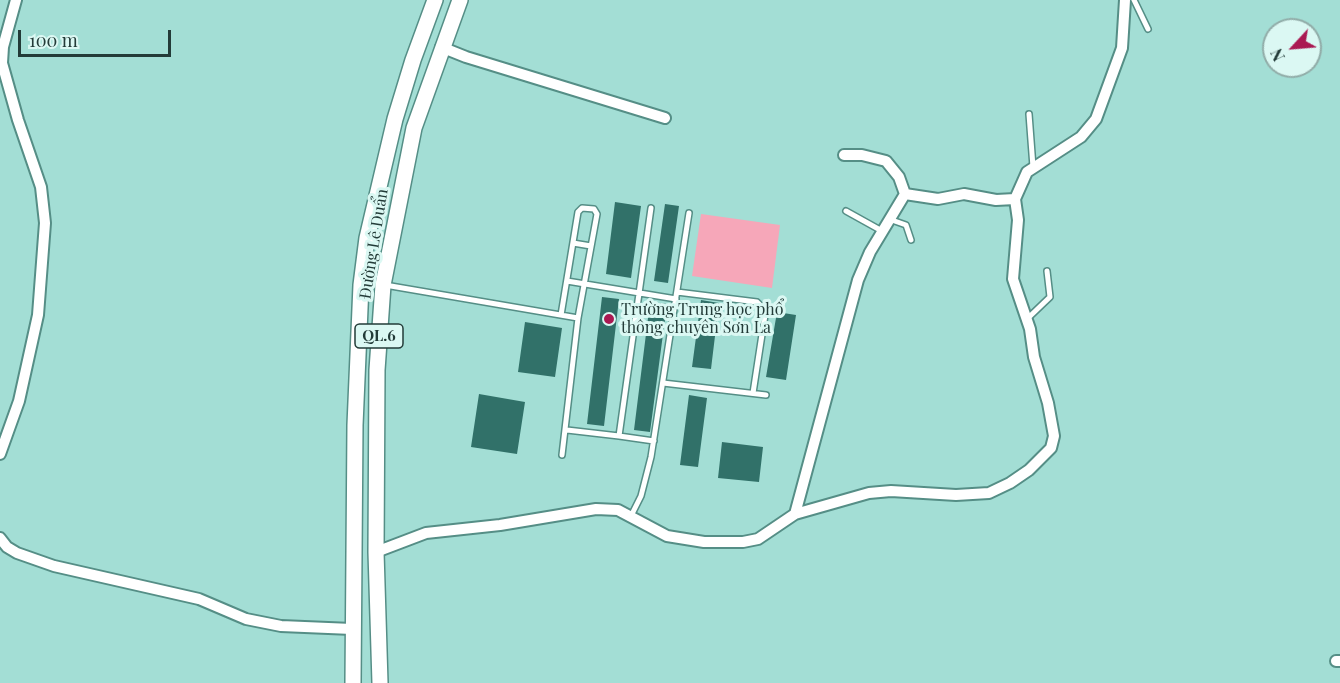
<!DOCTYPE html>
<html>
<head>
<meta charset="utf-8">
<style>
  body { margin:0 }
  #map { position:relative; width:1340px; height:683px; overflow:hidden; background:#a3ded5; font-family:"Playfair Display",serif }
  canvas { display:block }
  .north { position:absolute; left:1262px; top:18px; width:60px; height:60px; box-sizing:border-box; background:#dbf8f3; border:2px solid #91aca8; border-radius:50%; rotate:244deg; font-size:16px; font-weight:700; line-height:24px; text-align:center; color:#233b38 }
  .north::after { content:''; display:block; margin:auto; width:21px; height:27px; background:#aa1952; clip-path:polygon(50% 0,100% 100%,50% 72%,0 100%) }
  .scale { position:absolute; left:18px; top:30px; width:153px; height:27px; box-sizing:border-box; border:3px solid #233b38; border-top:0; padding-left:8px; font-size:18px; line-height:21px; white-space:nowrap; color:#233b38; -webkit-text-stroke:4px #dbf8f3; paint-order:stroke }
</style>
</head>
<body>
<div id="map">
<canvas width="1340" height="683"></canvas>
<div class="north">N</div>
<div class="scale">100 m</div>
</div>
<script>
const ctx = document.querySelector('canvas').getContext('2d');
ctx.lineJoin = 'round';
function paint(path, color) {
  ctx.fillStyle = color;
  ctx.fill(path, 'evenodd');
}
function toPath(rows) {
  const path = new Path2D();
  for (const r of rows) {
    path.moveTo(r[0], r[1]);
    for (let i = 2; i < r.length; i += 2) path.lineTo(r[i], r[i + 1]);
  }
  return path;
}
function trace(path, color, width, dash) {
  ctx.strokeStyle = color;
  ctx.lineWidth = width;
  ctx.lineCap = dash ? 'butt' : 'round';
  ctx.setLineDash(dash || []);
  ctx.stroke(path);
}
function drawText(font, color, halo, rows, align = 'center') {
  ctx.font = font + ' "Playfair Display",serif';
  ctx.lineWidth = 6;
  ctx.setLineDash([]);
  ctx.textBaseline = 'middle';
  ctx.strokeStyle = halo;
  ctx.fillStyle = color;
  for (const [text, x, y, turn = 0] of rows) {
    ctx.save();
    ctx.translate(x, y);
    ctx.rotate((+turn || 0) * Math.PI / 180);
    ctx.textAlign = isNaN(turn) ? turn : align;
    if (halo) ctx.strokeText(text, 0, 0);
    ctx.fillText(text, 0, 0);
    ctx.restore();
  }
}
paint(toPath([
  [701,214,780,225,772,288,692,276]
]), '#f6a7b9');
paint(toPath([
  [615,202,641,206,631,278,606,274],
  [665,204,679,206,668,283,654,281],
  [602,297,619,299,604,426,587,424],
  [701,300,719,303,711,369,692,367],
  [650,302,667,304,650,432,634,430],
  [777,312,796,315,786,380,766,377],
  [525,322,562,328,555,377,518,372],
  [479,394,525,402,517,454,471,447],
  [689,395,707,398,698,467,680,465],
  [722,442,763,447,759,482,718,478]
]), '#317169');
const service = toPath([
  [1134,0,1148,29],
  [1029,114,1033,167],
  [846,211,882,231],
  [889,219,906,225,911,240],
  [573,243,591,246],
  [567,281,676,299],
  [385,285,578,318],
  [677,292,757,302,763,308,765,315,753,393],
  [561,315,578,212,582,208,594,209,597,214,578,318,562,455],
  [1027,319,1050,297,1047,271],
  [663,383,766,395],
  [567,430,619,436,651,208],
  [619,436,654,441],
  [631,516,641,496,651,457,689,213]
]);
const minor = toPath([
  [441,47,466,57,665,118],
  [844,155,862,155,886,161,899,177,905,194],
  [905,194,938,199,964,194,996,200,1015,199],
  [0,454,19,401,38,315,45,223,41,187,18,120,2,63,3,47,16,0],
  [795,514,858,280,870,252,905,194],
  [0,538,7,547,17,553,54,566,199,599,246,619,281,626,352,629],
  [376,552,426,533,500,525,596,509,618,510,667,536,704,542,743,542,758,539,795,514,869,493,891,491,956,495,989,493,1010,483,1029,470,1051,448,1054,436,1048,403,1034,357,1030,329,1013,279,1018,220,1015,199,1027,172,1081,137,1096,119,1122,48,1125,0],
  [1336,661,1340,661]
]);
const primary = toPath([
  [353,683,355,425,361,285,367,238,395,119,413,60,435,0],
  [380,683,376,552,377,370,383,285,414,128,460,0]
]);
trace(service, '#558e86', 8);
trace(minor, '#558e86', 14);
trace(primary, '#558e86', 18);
trace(service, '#fff', 5);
trace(minor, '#fff', 10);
trace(primary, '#fff', 15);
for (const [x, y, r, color] of [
  [609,319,6,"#aa1952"]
]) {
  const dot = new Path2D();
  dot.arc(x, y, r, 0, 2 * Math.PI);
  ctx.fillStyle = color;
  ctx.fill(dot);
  trace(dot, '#dbf8f3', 2);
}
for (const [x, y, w] of [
  [379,336,48]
]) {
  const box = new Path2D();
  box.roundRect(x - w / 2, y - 12, w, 24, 4.5);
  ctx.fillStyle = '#dbf8f3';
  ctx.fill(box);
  trace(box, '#233b38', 1.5);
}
drawText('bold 15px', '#233b38', null, [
  ["QL.6",379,336]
]);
drawText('16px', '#233b38', '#dbf8f3', [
  ["Đường Lê Duẩn",374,244,-81]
]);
drawText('16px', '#233b38', '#dbf8f3', [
  ["Trường Trung học phổ",621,310],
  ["thông chuyên Sơn La",621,328]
], 'left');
</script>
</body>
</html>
